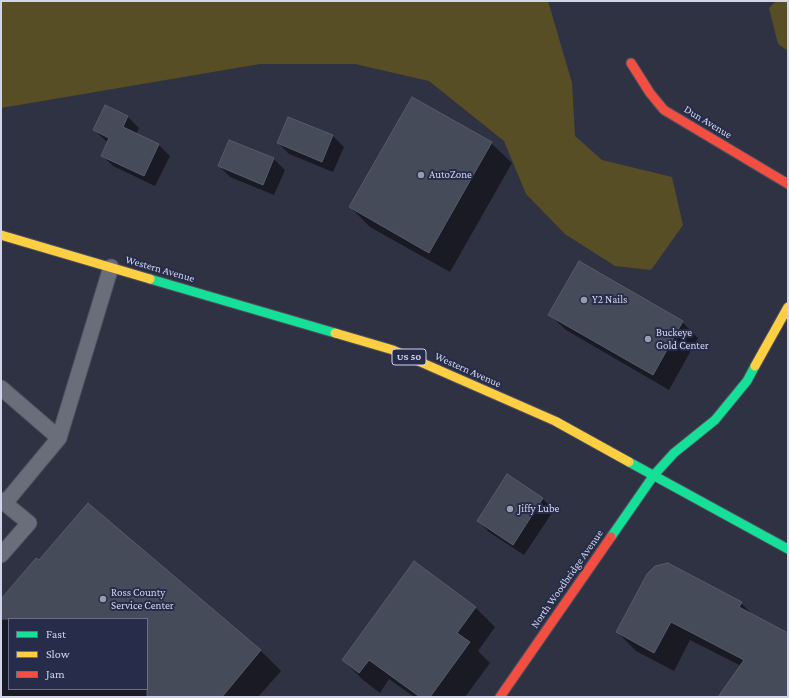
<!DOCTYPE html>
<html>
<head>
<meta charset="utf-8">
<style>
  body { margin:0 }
  #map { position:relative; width:789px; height:698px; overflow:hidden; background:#2f3242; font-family:"Crimson Pro",serif }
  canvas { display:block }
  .frame { position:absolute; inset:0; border:2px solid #d1d5e9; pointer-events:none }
  .legend { position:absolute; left:8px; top:618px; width:140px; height:72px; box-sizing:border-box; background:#272c4a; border:1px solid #6b708a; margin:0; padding:5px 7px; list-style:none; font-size:12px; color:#d1d5e9 }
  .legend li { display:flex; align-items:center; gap:8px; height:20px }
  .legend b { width:20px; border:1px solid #6b708a }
</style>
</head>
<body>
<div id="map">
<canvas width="789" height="698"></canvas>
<div class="frame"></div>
<ul class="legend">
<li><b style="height:5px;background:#16e098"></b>Fast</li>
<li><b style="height:5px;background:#ffcf43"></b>Slow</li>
<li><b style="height:5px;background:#f24e42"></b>Jam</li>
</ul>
</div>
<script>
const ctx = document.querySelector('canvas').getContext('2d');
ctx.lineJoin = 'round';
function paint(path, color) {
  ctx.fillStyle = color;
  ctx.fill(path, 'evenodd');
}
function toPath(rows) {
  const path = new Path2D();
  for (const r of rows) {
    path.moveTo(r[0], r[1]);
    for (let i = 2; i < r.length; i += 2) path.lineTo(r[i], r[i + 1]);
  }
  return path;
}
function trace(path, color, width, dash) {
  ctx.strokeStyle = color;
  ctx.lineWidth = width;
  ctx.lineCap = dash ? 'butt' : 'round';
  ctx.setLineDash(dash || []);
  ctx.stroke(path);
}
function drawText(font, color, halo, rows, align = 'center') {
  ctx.font = font + ' "Crimson Pro",serif';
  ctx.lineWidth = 4;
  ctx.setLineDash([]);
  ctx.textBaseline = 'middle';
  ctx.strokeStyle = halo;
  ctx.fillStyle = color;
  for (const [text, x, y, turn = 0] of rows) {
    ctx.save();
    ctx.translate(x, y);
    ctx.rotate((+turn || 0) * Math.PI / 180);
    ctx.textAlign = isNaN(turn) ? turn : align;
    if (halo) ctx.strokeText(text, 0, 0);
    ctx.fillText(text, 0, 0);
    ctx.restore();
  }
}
paint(toPath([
  [1,1,548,1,572,83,575,136,602,160,672,177,683,225,651,270,615,266,565,234,526,194,504,141,429,81,355,64,260,64,1,108],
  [776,1,788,1,788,51,778,44,769,8]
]), '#584e25');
paint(toPath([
  [412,98,491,143,512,163,450,272,370,227,350,207],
  [106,106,128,117,139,128,136,134,159,145,170,156,155,186,113,166,102,155,108,143,94,130],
  [289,118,333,136,344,147,333,172,289,154,278,143],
  [229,141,274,159,285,170,274,195,230,177,219,166],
  [579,263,682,322,698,338,669,390,566,330,550,315],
  [508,476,543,499,554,510,524,555,489,532,478,521],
  [88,505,261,651,281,671,258,697,1,697,1,608],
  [9,619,147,619,147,689,9,689],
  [668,564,741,603,755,617,788,634,788,697,719,697,741,666,690,640,674,671,636,651,617,632],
  [475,607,495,627,478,651,490,663,465,697,414,697,389,679,380,693,363,680,343,660]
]), '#0007');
const building = toPath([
  [412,97,492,142,429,253,349,207,412,97],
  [105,105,128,116,123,127,159,144,144,176,101,156,109,138,93,130,105,105],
  [288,117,333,135,322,162,277,143,288,117],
  [229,140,274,158,263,185,218,166,229,140],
  [579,261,683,321,653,375,548,315,579,261],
  [507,474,543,498,513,545,477,521,507,474],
  [88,503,261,650,222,697,147,697,147,619,1,619,1,599,36,558,39,560,88,503],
  [414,561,476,607,457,633,470,642,430,697,420,697,369,660,359,673,342,660,414,561],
  [668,563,742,602,739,607,788,633,788,697,718,697,744,660,671,622,654,653,616,632,647,574,655,566,668,563]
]);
paint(building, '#464b59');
trace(building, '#565b68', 1);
const lane = toPath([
  [1,388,59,438,111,267],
  [1,500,29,523,1,555],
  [5,503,59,438]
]);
const fast = toPath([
  [150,279,335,333],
  [629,462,788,549],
  [611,537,654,475,674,453,715,420,747,381,755,366]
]);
const slow = toPath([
  [1,235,150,279],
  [335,333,393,350,555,421,629,462],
  [755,366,788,307]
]);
const jam = toPath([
  [631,63,650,93,664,110,788,184],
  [500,697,611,537]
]);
trace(lane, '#4e505e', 17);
trace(fast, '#4e505e', 11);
trace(slow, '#4e505e', 11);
trace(jam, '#4e505e', 11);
trace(lane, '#6a6e7a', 15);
trace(fast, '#16e098', 9);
trace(slow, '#ffcf43', 9);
trace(jam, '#f24e42', 9);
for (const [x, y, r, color] of [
  [421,175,4,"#989caf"],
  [584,300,4,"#989caf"],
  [648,339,4,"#989caf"],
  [510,509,4,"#989caf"],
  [103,599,4,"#989caf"]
]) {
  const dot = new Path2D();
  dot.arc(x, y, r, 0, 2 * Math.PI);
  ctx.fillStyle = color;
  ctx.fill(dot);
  trace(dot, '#272c4a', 1.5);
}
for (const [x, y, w] of [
  [409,357,34]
]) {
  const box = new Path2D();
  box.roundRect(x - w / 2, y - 8, w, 16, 3);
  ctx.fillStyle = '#272c4a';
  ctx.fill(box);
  trace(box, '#d1d5e9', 1);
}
drawText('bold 10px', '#d1d5e9', null, [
  ["US 50",409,357]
]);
drawText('11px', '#d1d5e9', '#272c4a', [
  ["Dun Avenue",708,122,31],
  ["Western Avenue",160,269,16],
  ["Western Avenue",468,370,24],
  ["North Woodbridge Avenue",567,579,-55]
]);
drawText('11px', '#d1d5e9', '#272c4a', [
  ["AutoZone",429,175],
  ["Y2 Nails",592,300],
  ["Buckeye",656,333],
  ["Gold Center",656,346],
  ["Jiffy Lube",518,509],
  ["Ross County",111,593],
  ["Service Center",111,606]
], 'left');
</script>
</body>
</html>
